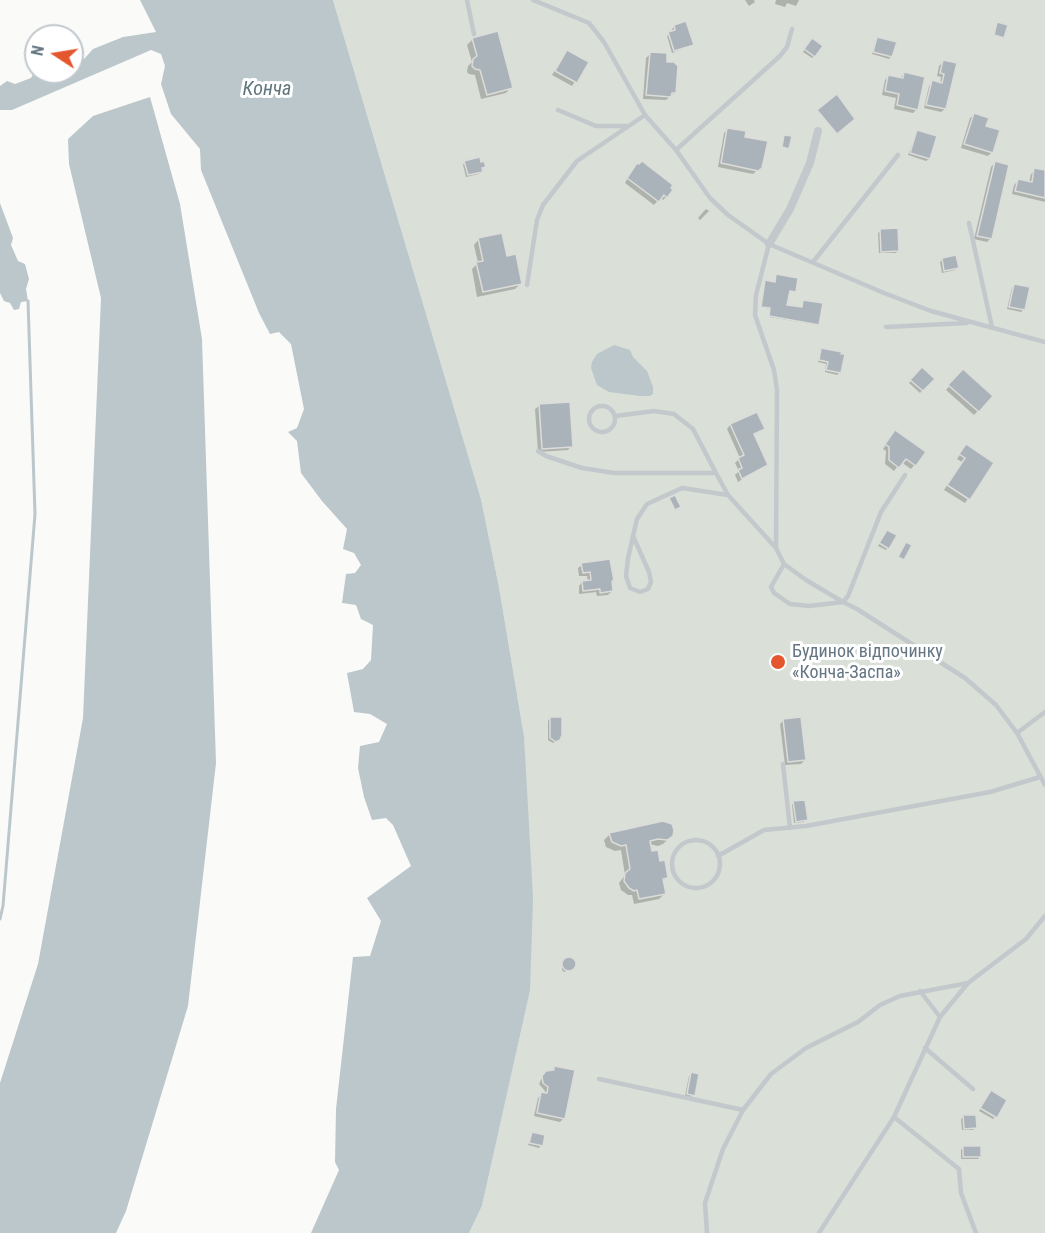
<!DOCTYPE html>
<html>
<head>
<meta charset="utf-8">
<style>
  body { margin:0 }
  #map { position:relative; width:1045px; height:1233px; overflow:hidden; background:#fafaf8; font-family:"Roboto Condensed",sans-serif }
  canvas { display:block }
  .north { position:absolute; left:24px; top:24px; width:60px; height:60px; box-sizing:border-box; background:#fff; border:2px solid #c1c8cd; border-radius:50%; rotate:282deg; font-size:16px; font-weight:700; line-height:24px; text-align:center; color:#657683 }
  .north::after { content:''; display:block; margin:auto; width:21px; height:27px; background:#e4572e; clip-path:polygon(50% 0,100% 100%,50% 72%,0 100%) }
</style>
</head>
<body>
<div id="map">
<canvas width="1045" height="1233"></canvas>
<div class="north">N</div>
</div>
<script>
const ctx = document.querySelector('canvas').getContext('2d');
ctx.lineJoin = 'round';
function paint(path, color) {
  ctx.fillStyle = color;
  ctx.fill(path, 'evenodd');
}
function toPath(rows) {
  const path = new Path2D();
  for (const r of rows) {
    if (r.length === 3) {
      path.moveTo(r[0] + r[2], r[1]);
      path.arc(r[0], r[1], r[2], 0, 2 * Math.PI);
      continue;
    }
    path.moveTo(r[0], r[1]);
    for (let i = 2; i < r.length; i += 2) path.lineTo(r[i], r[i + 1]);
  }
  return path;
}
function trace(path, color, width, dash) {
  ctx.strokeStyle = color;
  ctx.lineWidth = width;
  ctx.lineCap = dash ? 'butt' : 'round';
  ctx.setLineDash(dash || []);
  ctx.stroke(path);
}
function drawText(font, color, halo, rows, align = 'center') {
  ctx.font = font + ' "Roboto Condensed",sans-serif';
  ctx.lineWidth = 6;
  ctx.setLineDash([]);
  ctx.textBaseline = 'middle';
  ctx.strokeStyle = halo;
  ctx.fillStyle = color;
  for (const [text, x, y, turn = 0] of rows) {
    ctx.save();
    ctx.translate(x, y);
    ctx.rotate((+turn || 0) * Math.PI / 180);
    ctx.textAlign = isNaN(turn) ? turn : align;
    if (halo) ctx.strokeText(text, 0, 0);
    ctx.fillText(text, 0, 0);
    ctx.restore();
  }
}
paint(toPath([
  [333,0,1045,0,1045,1233,469,1233,482,1206,530,991,524,736,499,587,481,499]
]), '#dadfd7');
paint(toPath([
  [140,0,333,0,481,499,499,587,524,736,533,898,530,991,482,1206,469,1233,311,1233,339,1170,335,1162,336,1109,353,957,370,956,381,921,367,898,411,866,393,825,386,818,372,820,364,797,358,768,360,746,379,742,387,724,370,714,354,712,347,673,363,669,371,660,373,625,361,619,356,605,342,603,346,574,355,573,361,565,354,553,343,549,347,529,322,501,301,473,297,441,288,432,297,428,304,409,291,344,279,332,270,334,259,313,201,170,200,149,171,114,161,84,165,66,161,54,151,50,12,110,0,110,0,86,7,81,15,84,31,78,35,71,42,73,72,72,72,56,84,59,93,49,123,37,156,32],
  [150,97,180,204,202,339,216,763,188,1006,126,1211,116,1233,0,1233,0,1083,38,964,83,718,101,298,69,164,68,139,93,116],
  [0,203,13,238,11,245,18,261,25,264,29,279,26,289,28,301,21,302,19,309,14,310,10,303,4,301,0,293],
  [614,345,630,350,633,357,647,371,653,387,653,394,650,396,640,396,609,392,597,385,591,368,592,362,597,354]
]), '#bbc7cb');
paint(toPath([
  [745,0,754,0,755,2,749,6],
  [776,0,799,0,796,6,787,3,785,7,775,4],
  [674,27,692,45,672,53,667,36,673,32,672,29],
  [473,39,511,87,506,93,481,99,475,75,469,74,467,72,468,66,472,62,467,45],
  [877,39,891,57,889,59,872,54],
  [810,42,814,56,812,58,803,52],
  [567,51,587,62,572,86,552,75],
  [650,54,665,63,674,93,666,100,643,99,646,58],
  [943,62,955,65,945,109,941,112,924,108,929,86,933,82,940,84,941,77,937,76,939,66],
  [904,74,917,109,913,113,894,109,896,98,882,95,885,80,889,76,900,78],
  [974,115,984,127,992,152,988,156,961,148,970,118],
  [728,129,744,138,761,167,753,174,718,167,724,133],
  [917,132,929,159,926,161,908,155],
  [465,162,484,167,479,174,466,177,463,165],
  [995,163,991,238,987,242,974,239,991,167],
  [633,169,666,197,663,200,660,198,654,205,625,183],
  [1035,170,1045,172,1045,202,1012,194,1014,185,1018,181,1029,183,1031,174],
  [706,209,709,211,700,220,698,218],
  [881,231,898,250,896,253,879,253,878,233],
  [479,239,506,258,521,283,515,289,477,297,472,269,478,263,474,245],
  [943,259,958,268,955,270,942,273,940,262],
  [776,276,794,291,788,291,786,306,802,309,803,302,817,325,769,317,770,309,761,307,765,282,775,283],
  [1014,285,1023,310,1021,312,1007,309,1012,288],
  [822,349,840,372,837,375,825,372,826,364,818,362],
  [922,369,932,379,920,393,909,383],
  [963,371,991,397,974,415,946,390],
  [539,406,571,446,568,450,538,452,535,409],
  [756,414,763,429,753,436,766,465,738,482,735,475,739,471,735,463,740,458,727,429,730,425],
  [892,436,924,453,911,469,901,462,894,471,885,464,886,451,883,449],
  [963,450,992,463,965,503,944,490,962,462,957,459],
  [885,534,888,548,886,550,878,546],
  [582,565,613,581,611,583,612,591,608,595,597,596,596,592,579,594,579,586,582,582,588,582,587,576,579,576,578,568],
  [550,718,559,739,553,743,548,740,548,721],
  [784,720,805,760,801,764,785,765,780,724],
  [794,802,806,820,804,822,794,823,792,805],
  [610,834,669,838,663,844,658,846,649,844,651,853,666,878,662,882,664,894,659,899,634,904,632,895,628,895,621,890,619,883,625,875,621,850,615,851,606,847,604,840],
  [570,959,575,964,573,968,564,972,562,970,562,963],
  [555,1068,564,1118,560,1122,534,1116,538,1098,542,1094,544,1094,545,1091,539,1084,543,1076],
  [692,1074,693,1095,691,1097,685,1096,689,1076],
  [989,1094,995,1117,993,1119,979,1111],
  [964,1117,975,1128,973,1130,962,1130,961,1119],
  [532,1134,541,1145,539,1148,528,1145],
  [964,1147,980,1156,978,1159,961,1159,961,1150]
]), '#0003');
trace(toPath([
  [0,919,3,906,35,514,28,301]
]), '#bbc7cb', 3);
const building = toPath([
  [686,21,694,45,674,51,668,32,675,30,674,25,686,21],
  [997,22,1008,25,1004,38,994,35,997,22],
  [498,31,513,88,487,95,480,70,475,69,472,66,473,59,477,56,472,38,498,31],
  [877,37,897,42,892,57,873,52,877,37],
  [812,38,823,46,815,57,804,49,812,38],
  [567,50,589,62,577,83,555,71,567,50],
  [650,52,667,53,667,62,674,62,678,66,676,93,672,93,671,97,646,95,650,52],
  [943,60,957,63,946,109,926,105,932,80,942,83,944,74,940,73,943,60],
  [904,72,925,77,918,110,897,105,899,94,885,91,888,75,903,78,904,72],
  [837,94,855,119,837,134,817,110,837,94],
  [974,113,989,118,986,126,1000,130,993,153,964,144,974,113],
  [727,128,746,131,745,137,768,141,762,168,758,171,721,163,727,128],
  [917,130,937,136,930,159,910,153,917,130],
  [784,135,792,136,789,149,782,147,784,135],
  [480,157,481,162,484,161,486,167,482,168,483,172,468,175,464,161,480,157],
  [642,161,673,185,671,188,673,190,667,198,664,195,659,202,627,178,637,163,639,164,642,161],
  [995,161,1009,165,992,239,977,236,995,161],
  [1034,168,1045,170,1045,198,1015,191,1018,179,1032,182,1034,168],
  [898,228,899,251,881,252,880,229,898,228],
  [502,233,507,256,516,254,522,284,483,292,476,262,483,261,478,238,502,233],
  [956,255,959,268,944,271,942,258,956,255],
  [776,274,798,278,796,292,790,291,787,305,802,307,803,300,823,303,819,325,769,316,770,308,761,307,765,280,775,282,776,274],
  [1014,284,1030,287,1025,310,1009,307,1014,284],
  [821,348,842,352,841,354,845,354,841,373,826,370,828,362,819,360,821,348],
  [922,367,935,379,923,391,910,380,922,367],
  [963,369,993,396,979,412,948,385,963,369],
  [570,402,573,447,542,449,539,404,570,402],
  [757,412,765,429,754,434,768,465,742,479,738,470,742,468,738,458,744,455,730,424,757,412],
  [895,430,926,452,916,466,906,459,899,468,889,460,889,447,885,444,895,430],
  [966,444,994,463,970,500,947,485,965,458,959,454,966,444],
  [675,495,681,507,675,510,669,498,675,495],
  [887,530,897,535,889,549,879,543,887,530],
  [906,542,912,545,904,560,898,557,906,542],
  [610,559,614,581,612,581,613,591,600,593,600,589,583,591,582,581,591,580,590,572,583,573,581,563,610,559],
  [550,717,562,717,562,735,560,740,556,742,550,738,550,717],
  [801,717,806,760,788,762,783,719,801,717],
  [805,800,808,820,796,822,793,801,805,800],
  [663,821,672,824,674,830,673,836,667,840,658,839,650,841,652,851,658,850,660,861,665,860,668,878,663,879,666,894,639,899,637,890,634,891,629,888,624,881,625,873,630,869,626,845,621,846,612,842,609,833,663,821],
  [569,964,7],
  [554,1066,575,1070,565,1119,537,1113,541,1092,547,1093,548,1087,543,1083,542,1076,546,1071,554,1070,554,1066],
  [691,1072,699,1074,695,1096,687,1094,691,1072],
  [991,1090,1007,1100,997,1118,980,1108,991,1090],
  [963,1115,976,1115,977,1128,964,1129,963,1115],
  [532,1132,545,1135,543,1146,529,1143,532,1132],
  [963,1146,981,1146,981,1157,963,1157,963,1146]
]);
paint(building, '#aab3b9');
trace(building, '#dcdcda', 1.5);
trace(toPath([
  [467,0,474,34],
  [533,0,589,23,604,42,645,115,676,150,710,198,728,215,769,244,884,293,931,311,1045,342],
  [558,110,596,126,626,126],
  [676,150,780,56,787,47,792,29],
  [969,223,992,327],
  [769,244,756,295,755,315,774,370,777,390,776,548],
  [813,262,898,155],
  [527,285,537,220,543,205,577,161,645,115],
  [886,327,967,323],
  [602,419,13],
  [615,416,654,411,674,414,693,429,716,473],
  [538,451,546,456,582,468,614,473,716,473,728,495,776,548,784,564],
  [905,475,881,512,848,596,843,602,809,606,790,604,774,593,771,587,784,564,806,580,843,602,857,609,965,678,996,705,1017,733,1045,785],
  [633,536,649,572,651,582,648,589,640,592,630,588,626,576,628,558,637,519,647,504,682,488,728,495],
  [1017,733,1045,712],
  [783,764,790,828],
  [696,864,24],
  [718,856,764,830,806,826,990,792,1040,777],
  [920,991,940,1017],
  [925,1048,973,1089],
  [599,1079,743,1110],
  [894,1117,959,1169,961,1193,976,1233],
  [707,1233,705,1203,723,1149,743,1110,771,1074,806,1048,858,1022,880,1005,900,996,968,983],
  [819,1233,894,1117,940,1017,968,983,1026,939,1045,916]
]), '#c3c8cc', 4.5);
trace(toPath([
  [769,244,790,209,810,163,818,131]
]), '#c3c8cc', 8);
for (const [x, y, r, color] of [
  [778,662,8,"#e4572e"]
]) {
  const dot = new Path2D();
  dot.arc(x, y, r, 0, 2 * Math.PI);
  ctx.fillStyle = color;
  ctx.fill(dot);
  trace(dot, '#fff', 2);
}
drawText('18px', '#657683', '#fff', [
  ["Будинок відпочинку",792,652],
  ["«Конча-Заспа»",792,673]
], 'left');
drawText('italic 20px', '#60757c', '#fff', [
  ["Конча",267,90]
]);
</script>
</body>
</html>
